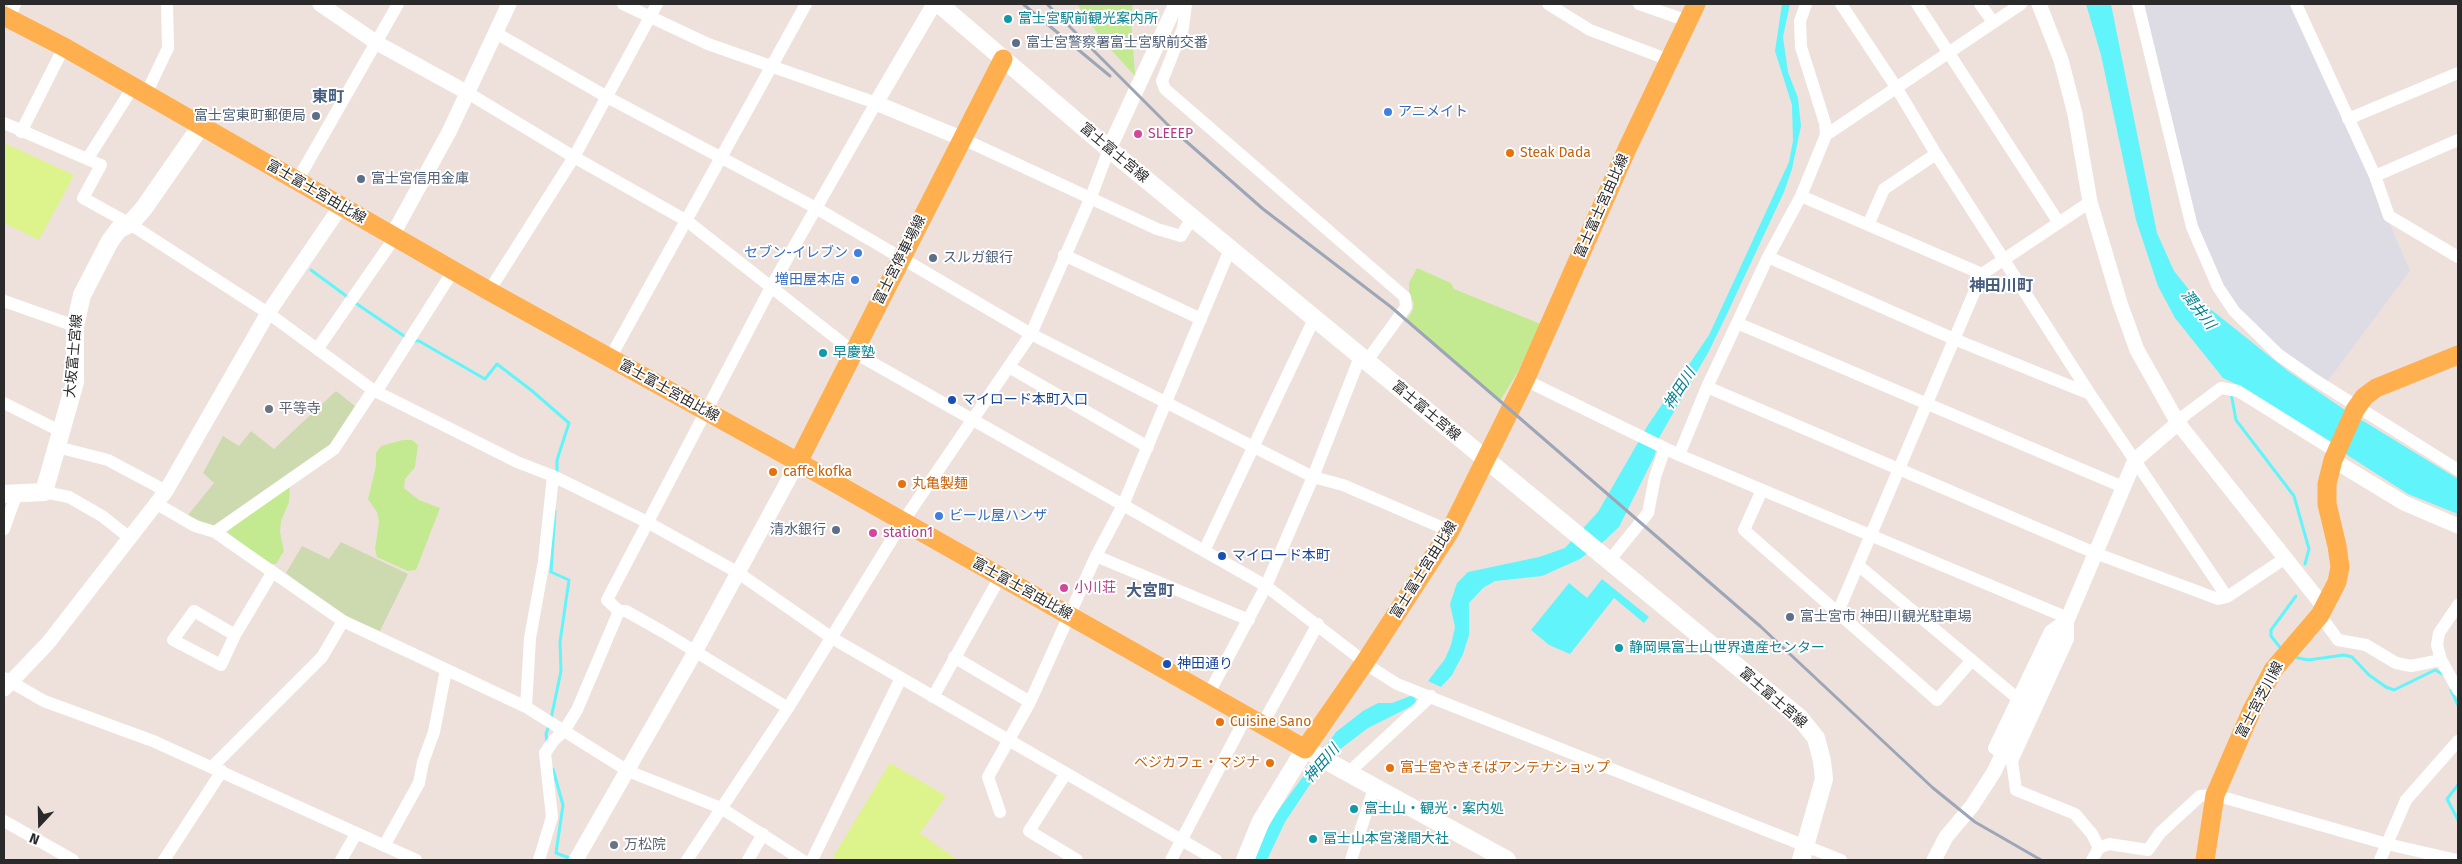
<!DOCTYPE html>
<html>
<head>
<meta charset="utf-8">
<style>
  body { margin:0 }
  #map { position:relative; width:2462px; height:864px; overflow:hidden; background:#eee1db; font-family:"Fira Sans",sans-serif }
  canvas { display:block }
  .frame { position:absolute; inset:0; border:5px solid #2a2a2a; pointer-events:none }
  .north { position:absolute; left:15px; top:799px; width:50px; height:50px; -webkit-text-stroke:4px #fff; paint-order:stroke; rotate:201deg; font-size:14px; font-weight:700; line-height:20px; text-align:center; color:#2a2a2a }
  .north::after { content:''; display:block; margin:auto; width:18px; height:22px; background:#2a2a2a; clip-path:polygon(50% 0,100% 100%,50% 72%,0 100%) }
</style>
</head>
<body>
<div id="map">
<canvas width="2462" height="864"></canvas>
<div class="frame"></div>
<div class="north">N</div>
</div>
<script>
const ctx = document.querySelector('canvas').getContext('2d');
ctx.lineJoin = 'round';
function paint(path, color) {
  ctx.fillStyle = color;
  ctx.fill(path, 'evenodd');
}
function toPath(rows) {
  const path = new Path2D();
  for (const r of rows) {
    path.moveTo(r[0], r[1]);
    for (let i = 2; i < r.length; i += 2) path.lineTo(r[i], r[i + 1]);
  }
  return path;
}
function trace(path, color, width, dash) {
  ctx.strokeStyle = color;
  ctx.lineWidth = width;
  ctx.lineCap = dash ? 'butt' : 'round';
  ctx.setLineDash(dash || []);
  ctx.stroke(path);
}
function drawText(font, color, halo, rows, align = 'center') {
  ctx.font = font + ' "Fira Sans","Noto Sans JP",sans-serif';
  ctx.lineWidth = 4;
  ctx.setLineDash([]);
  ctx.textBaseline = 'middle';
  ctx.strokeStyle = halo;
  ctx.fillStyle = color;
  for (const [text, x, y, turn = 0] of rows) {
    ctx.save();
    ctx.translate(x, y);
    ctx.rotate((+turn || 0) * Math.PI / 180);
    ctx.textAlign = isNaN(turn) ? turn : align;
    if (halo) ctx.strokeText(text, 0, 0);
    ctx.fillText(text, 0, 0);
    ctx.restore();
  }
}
paint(toPath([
  [2137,4,2296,4,2410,271,2327,382,2277,353,2238,315,2191,237]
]), '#dddce5');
paint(toPath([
  [1077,4,1133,4,1131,17,1135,76,1102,40],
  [1417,268,1451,283,1454,289,1541,324,1517,373,1500,401,1406,320,1412,312,1414,304,1409,293,1409,283],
  [403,440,412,440,418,445,415,467,405,479,404,488,419,500,440,508,416,570,408,571,377,557,375,549,379,522,377,512,368,499,376,466,376,453,381,446],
  [290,486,289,502,281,521,280,532,284,551,276,564,268,564,227,532,268,499]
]), '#c3ea91');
paint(toPath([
  [336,391,355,406,331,445,215,528,188,515,214,483,203,473,223,436,239,446,251,431,274,449],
  [341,542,408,574,380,631,341,615,286,573,302,546,329,559]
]), '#cddab0');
paint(toPath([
  [4,143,74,175,39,240,4,223],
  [890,763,946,796,920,833,957,860,838,860,833,857]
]), '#ddf38c');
paint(toPath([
  [1782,4,1790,4,1783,37,1788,72,1798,98,1801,126,1792,169,1784,192,1727,314,1709,351,1660,436,1654,457,1619,527,1603,542,1580,559,1542,576,1495,581,1483,588,1469,603,1469,635,1463,654,1452,675,1441,687,1428,681,1445,659,1451,645,1455,627,1450,604,1457,583,1468,572,1539,557,1565,548,1598,512,1648,425,1709,335,1789,162,1793,141,1792,105,1775,51],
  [2086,4,2111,4,2157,233,2174,271,2194,296,2288,371,2342,408,2458,479,2458,514,2408,494,2240,386,2223,378,2175,318,2158,286,2136,220,2101,55],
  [1602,579,1649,617,1644,623,1614,598,1570,654,1549,645,1531,630,1569,583,1587,598],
  [1413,695,1416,700,1414,705,1368,728,1339,750,1317,774,1285,822,1267,860,1255,860,1266,831,1277,812,1336,732,1363,711,1378,703,1392,703]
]), '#62f4fb');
trace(toPath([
  [311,270,349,298],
  [354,302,407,338],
  [412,341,419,341,485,379,497,364,531,390,569,423,557,460,557,474],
  [2231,393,2236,420,2294,496,2309,549,2305,564],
  [2282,650,2271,636,2271,630,2296,596],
  [2294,657,2308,660,2344,655,2352,657,2369,675,2386,687,2394,690,2435,670,2444,675],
  [2451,690,2458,705],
  [551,719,561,671,560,642,569,580,551,572,555,511],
  [547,743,546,734,549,725],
  [553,769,563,805,556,853,572,859],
  [2458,785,2447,799,2458,820]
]), '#62f4fb', 3);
trace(toPath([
  [1186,4,1183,28,1162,81,1165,89,1405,297,1406,307,1366,362],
  [1548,4,1590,30,1669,60],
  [1639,4,1688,21],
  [1841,4,1896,87,1936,154,2090,394,2227,597],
  [1917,4,2059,223],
  [1980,4,1993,22],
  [2138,4,2192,227,2218,287,2234,311,2279,355,2312,378,2458,470],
  [2296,4,2375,176,2389,216,2458,257],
  [9,19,15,4],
  [496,33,607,97,816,208,1031,334,1313,477,1343,485,1450,531],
  [468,93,574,157,687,221,855,353,1266,586,1375,670,1397,684,1841,860],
  [146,94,168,48,167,4],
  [2348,119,2458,73],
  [4,123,101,165,83,198,130,224,268,313,373,390,517,462,553,476,647,522,737,572,832,638,1216,860],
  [21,132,64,47],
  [1826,135,2021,4],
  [963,139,1157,229,1181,236,1192,218],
  [88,158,133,87],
  [2375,176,2458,140],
  [297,181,398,4],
  [1801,196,1982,274],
  [1868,225,1884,189,1936,154],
  [1064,255,1201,319],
  [1768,257,1954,339,2090,394],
  [489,291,574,157,657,4],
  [4,301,75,326],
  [1737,323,2123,487],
  [318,348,395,237],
  [610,358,806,4],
  [1009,367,1148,447],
  [1525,380,1679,455,2068,618],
  [1707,387,2095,553,2218,599,2227,597,2284,559],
  [376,392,453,271],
  [4,403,62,432],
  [2178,423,2185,415,2221,388,2238,391,2336,452],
  [57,447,108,460,166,491],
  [1679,455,1707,387,1768,257,1801,196,1826,135,1825,123,1801,47,1800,21,1806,4],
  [1762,490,1744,530,1937,700,1972,660],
  [44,492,69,497,102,516,130,538],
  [157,504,195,526,215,532,343,621,526,707,628,771,721,808,802,860],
  [4,529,17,493],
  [215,532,334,449,373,390],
  [1204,551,1314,319],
  [1096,556,1249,620],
  [1609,561,1648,513,1655,477,1665,448],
  [1858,565,2017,698],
  [2458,605,2439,633,2437,645,2441,660,2458,690],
  [619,611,626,611,665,633,788,708],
  [1838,612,1982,274,2090,202],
  [2320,615,2338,640,2366,645,2396,663,2411,666,2441,660],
  [2068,618,2068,639,2012,761,1994,748,2050,631,2068,618],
  [235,635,194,611,173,640,221,665,235,635,272,573],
  [954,657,1030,702],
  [4,678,44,701,153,741,416,860],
  [1208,695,1266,586,1313,477,1360,357],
  [933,697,1000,577],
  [526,707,530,638,544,561,553,476],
  [1262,725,1318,624],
  [2012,761,2016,790,2075,814,2092,834,2099,848],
  [212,767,322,657,343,621],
  [1066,773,1029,831,1077,860],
  [1348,773,1431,696],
  [1000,812,988,777,1030,702,1096,556,1123,505,1230,249],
  [4,821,73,860],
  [384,846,419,783,423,762,434,732,446,670],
  [164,860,222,771],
  [341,860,356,834],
  [539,860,552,817,545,753,554,740,564,731,577,710,619,611,607,600,771,287,876,103,708,44,623,4],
  [687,860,788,708,902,523,1031,334,1091,197,1109,149],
  [748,860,763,834],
  [812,860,901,678],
  [1171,860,1246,717],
  [1351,860,1374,788],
  [2092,860,2099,848,2109,844,2148,850,2160,833,2200,796,2215,795,2387,844,2457,860],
  [2380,860,2406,800,2458,741]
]), '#fff', 12);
trace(toPath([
  [320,4,377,43,468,93],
  [934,4,876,103,963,139],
  [2039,4,2061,60,2075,114,2090,202,2120,303,2137,350,2178,423,2324,607],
  [1109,149,1176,4],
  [392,236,449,132,509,4],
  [2333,460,2404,503,2458,526],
  [4,689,48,643,166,491,268,313,341,206],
  [576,860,695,652,798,462],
  [1934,860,1946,837,1972,806,1994,772,2068,618,2135,460,2178,423]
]), '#fff', 15);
trace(toPath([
  [939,4,1109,149,1800,718,1816,738,1822,761,1824,779,1801,860],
  [4,494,44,492,75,382,75,326,82,295,110,241,119,229,130,224,144,208,201,126],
  [1245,860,1261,821,1305,749,1507,860]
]), '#fff', 18);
trace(toPath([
  [4,16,64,47,489,291,798,462,1305,749,1365,662,1450,531,1525,380,1627,149,1696,4],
  [798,462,1003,59],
  [2205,860,2215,795,2251,712,2273,670,2320,615,2337,582,2340,567,2337,546,2327,504,2327,484,2333,460,2355,410,2364,397,2376,388,2458,355]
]), '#ffaf4e', 19);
trace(toPath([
  [1023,4,1110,76],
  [1047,4,1171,128,1263,209,1391,307,1500,401,1760,626,1933,788,1975,822,2041,860]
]), '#9da6b7', 3);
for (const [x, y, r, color] of [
  [1008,19,5,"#0f9aa8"],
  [1016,43,5,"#5c6f8a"],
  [1388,112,5,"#3f7fe0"],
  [316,116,5,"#5c6f8a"],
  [1138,134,5,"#d1479c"],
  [1510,153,5,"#e8710a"],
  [361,179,5,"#5c6f8a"],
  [858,253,5,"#3f7fe0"],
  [933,258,5,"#5c6f8a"],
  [855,280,5,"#3f7fe0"],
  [823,353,5,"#0f9aa8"],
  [952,400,5,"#1a4fb4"],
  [269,409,5,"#6b7280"],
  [773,472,5,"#e8710a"],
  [902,484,5,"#e8710a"],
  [939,516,5,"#3f7fe0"],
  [836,530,5,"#5c6f8a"],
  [873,533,5,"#d1479c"],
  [1222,556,5,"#1a4fb4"],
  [1064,588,5,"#d1479c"],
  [1790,617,5,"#5c6f8a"],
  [1619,648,5,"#0f9aa8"],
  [1167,664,5,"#1a4fb4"],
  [1220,722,5,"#e8710a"],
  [1270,763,5,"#e8710a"],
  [1390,768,5,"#e8710a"],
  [1354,809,5,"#0f9aa8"],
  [1313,839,5,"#0f9aa8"],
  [614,845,5,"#6b7280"]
]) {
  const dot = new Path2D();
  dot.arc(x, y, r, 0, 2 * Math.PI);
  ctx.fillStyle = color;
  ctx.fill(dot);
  trace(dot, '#fff', 2);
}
drawText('14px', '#0d838f', '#fff', [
  ["富士宮駅前観光案内所",1018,19],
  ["早慶塾",833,353],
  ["静岡県富士山世界遺産センター",1629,648],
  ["富士山・観光・案内処",1364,809],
  ["冨士山本宮淺間大社",1323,839]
], 'left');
drawText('14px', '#4e5e75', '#fff', [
  ["富士宮警察署富士宮駅前交番",1026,43],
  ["富士宮東町郵便局",306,116,"right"],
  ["富士宮信用金庫",371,179],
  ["スルガ銀行",943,258],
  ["清水銀行",826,530,"right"],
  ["富士宮市 神田川観光駐車場",1800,617]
], 'left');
drawText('14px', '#366cbe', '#fff', [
  ["アニメイト",1398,112],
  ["セブン-イレブン",848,253,"right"],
  ["増田屋本店",845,280,"right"],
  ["ビール屋ハンザ",949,516]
], 'left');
drawText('14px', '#b23c85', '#fff', [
  ["SLEEEP",1148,134],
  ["station1",883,533],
  ["小川荘",1074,588]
], 'left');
drawText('14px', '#2a2a2a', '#fff', [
  ["富士富士宮線",1114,153,40],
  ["富士富士宮由比線",316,192,30],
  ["富士富士宮由比線",1602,206,-66],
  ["富士宮停車場線",900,260,-63],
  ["大坂富士宮線",74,356,-85],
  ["富士富士宮由比線",669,391,29],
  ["富士富士宮線",1426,411,40],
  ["富士富士宮由比線",1424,570,-58],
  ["富士富士宮由比線",1022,589,29],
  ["富士富士宮線",1773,698,41],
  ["富士宮芝川線",2260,700,-62]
]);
drawText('14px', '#c56008', '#fff', [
  ["Steak Dada",1520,153],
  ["caffe kofka",783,472],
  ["丸亀製麺",912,484],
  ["Cuisine Sano",1230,722],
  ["ベジカフェ・マジナ",1260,763,"right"],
  ["富士宮やきそばアンテナショップ",1400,768]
], 'left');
drawText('14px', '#164399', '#fff', [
  ["マイロード本町入口",962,400],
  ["マイロード本町",1232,556],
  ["神田通り",1177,664]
], 'left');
drawText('14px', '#5b616d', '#fff', [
  ["平等寺",279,409],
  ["万松院",624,845]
], 'left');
drawText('italic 15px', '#038091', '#fff', [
  ["潤井川",2198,310,52],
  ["神田川",1680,389,-57],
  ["神田川",1322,764,-49]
]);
drawText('bold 16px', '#465d80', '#fff', [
  ["東町",328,98],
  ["神田川町",2001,287],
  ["大宮町",1150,592]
]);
</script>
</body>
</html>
